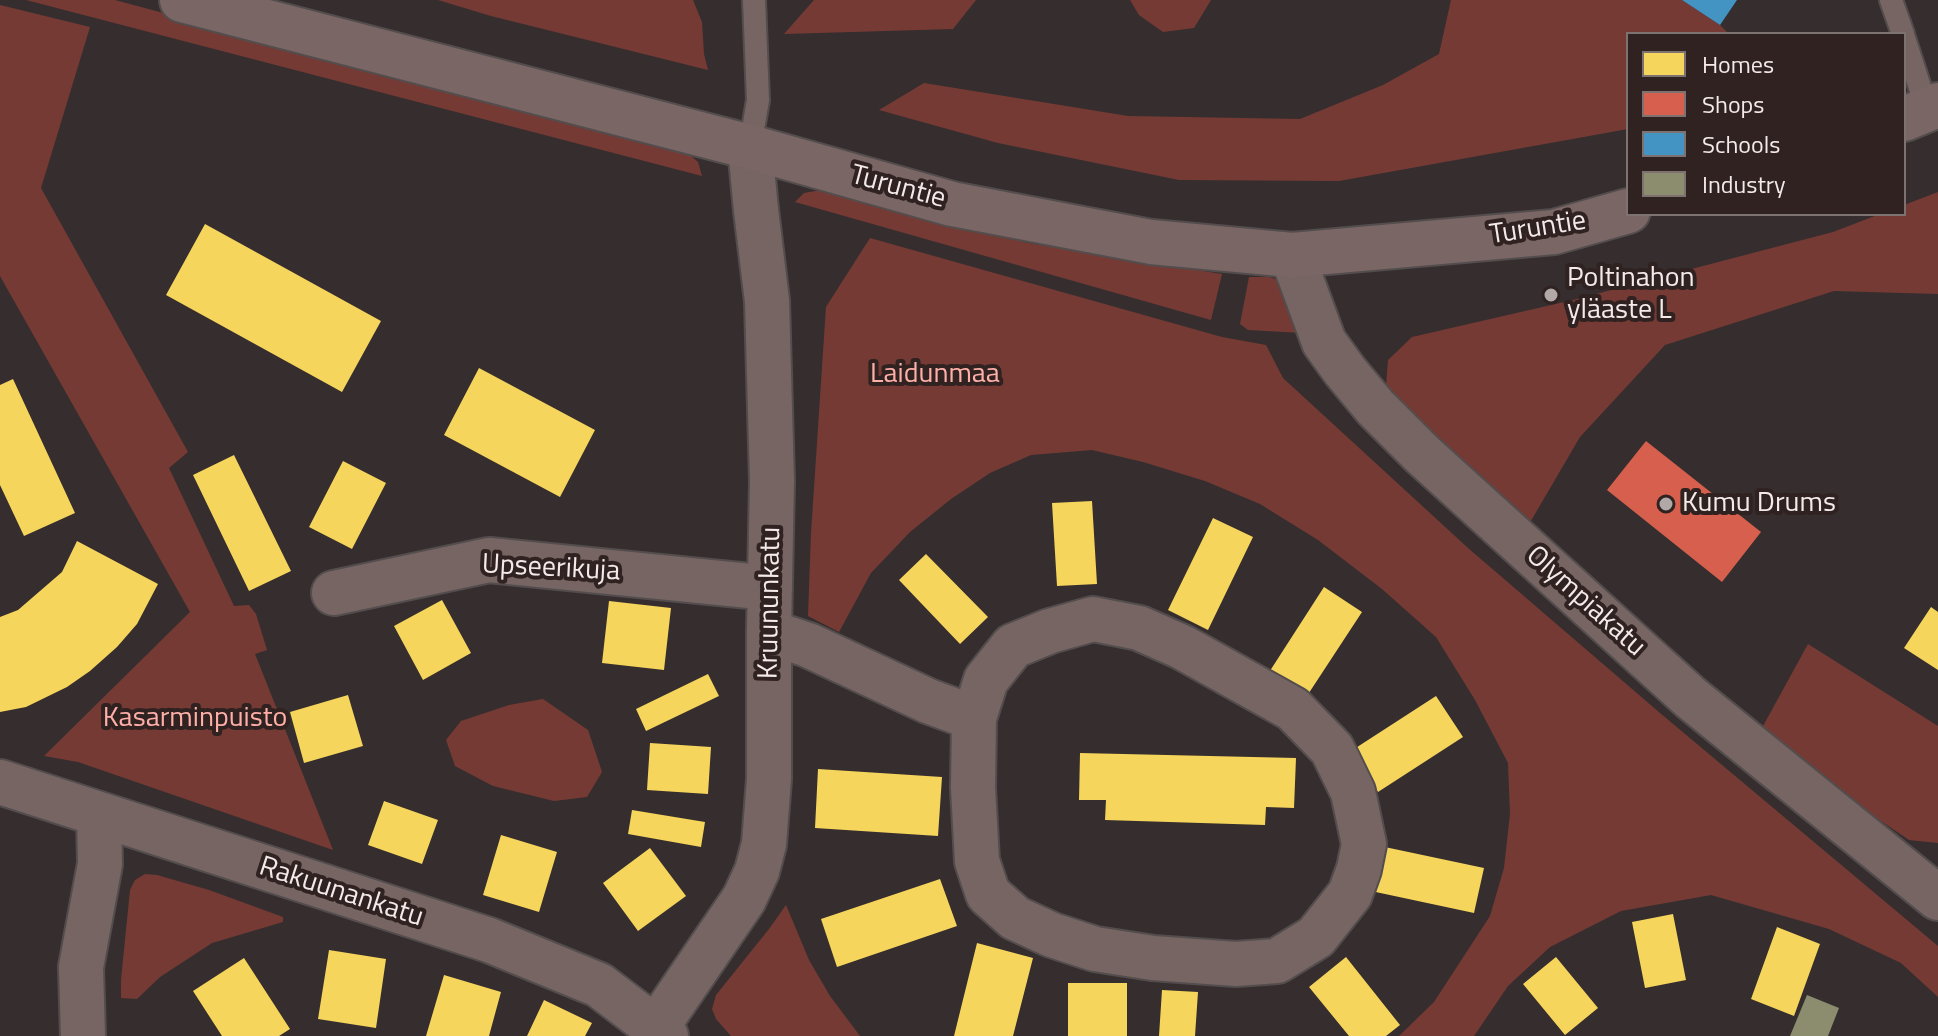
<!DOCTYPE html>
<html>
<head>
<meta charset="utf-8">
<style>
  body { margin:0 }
  #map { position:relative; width:1938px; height:1036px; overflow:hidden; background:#362e2e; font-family:"Titillium Web",sans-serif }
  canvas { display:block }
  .legend { position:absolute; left:1626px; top:32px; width:280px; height:184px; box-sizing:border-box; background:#2f2220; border:2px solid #7d7270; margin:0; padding:10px 14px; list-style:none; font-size:24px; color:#f3eae9 }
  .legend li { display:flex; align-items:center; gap:16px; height:40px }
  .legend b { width:40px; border:2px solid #7d7270 }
</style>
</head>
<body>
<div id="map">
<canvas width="1938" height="1036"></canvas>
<ul class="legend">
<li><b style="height:22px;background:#f6d55c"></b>Homes</li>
<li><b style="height:22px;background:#d6604d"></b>Shops</li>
<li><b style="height:22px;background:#4393c3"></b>Schools</li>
<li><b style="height:22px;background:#8c8c6e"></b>Industry</li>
</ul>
</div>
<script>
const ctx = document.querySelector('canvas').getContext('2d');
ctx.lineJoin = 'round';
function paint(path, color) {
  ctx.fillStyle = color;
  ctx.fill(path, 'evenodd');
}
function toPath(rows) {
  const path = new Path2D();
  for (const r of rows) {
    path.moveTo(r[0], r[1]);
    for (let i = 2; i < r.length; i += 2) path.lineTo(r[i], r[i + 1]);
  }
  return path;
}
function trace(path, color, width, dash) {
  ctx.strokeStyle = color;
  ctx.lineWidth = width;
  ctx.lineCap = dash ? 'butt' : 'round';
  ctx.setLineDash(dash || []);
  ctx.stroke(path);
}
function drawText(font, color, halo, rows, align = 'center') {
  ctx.font = font + ' "Titillium Web",sans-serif';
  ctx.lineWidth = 8;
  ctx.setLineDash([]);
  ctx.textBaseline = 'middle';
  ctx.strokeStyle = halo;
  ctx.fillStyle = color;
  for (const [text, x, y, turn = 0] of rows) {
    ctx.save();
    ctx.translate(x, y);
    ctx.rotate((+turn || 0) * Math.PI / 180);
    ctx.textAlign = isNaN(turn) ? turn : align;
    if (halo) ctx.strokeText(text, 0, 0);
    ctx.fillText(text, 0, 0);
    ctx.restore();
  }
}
paint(toPath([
  [26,0,115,0,690,155,698,162,702,176],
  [438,0,693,0,702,22,704,54,708,70,491,16],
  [814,0,976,0,953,29,784,34],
  [1130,0,1211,0,1194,28,1163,32,1139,15],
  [1451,0,1682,0,1720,25,1729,34,1628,34,1628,129,1339,181,1179,180,998,143,879,110,924,83,1128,116,1300,119,1383,85,1439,54],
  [0,5,90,27,41,188,188,452,169,468,234,606,249,605,256,614,267,650,255,654,333,850,78,762,44,756,190,612,0,276],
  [821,190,1028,243,1222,274,1211,320,795,202,804,193],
  [1938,192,1938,294,1834,291,1665,345,1580,437,1525,531,1386,387,1388,360,1412,337,1573,300,1833,232,1880,214,1904,214,1904,205],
  [870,238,1222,337,1266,345,1283,378,1468,548,1660,713,1938,946,1938,997,1901,963,1829,929,1711,895,1621,911,1550,947,1508,986,1474,1036,1399,1036,1434,1002,1490,916,1504,868,1510,814,1508,763,1475,700,1436,637,1382,589,1318,540,1260,504,1205,481,1143,462,1092,450,1031,455,990,473,951,499,910,532,871,573,839,632,808,616,811,533,826,307],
  [1249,277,1270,277,1282,282,1303,333,1248,330,1240,324],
  [1808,644,1938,726,1938,843,1909,840,1757,737],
  [543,699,588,730,602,772,587,797,554,801,493,786,455,766,446,740,461,721,509,705],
  [145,874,157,875,209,890,283,917,283,922,212,943,160,977,137,999,121,998,121,980,130,890,135,880],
  [786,905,809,960,830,996,860,1036,731,1036,716,1019,712,1009,716,995,769,929]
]), '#763a35');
paint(toPath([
  [205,224,381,321,342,392,166,295],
  [479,368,595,430,560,497,444,435],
  [13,379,75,513,24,536,0,485,0,385],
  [234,455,291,571,249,591,193,475],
  [343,461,386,483,352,549,309,527],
  [1092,501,1097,584,1057,586,1052,503],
  [1213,518,1253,537,1208,630,1168,610],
  [77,541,158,584,137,624,117,647,90,671,67,687,26,707,0,712,0,617,18,610,62,572],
  [926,554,988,617,960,644,899,580],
  [1324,587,1362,612,1303,702,1266,677],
  [442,600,471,653,423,680,394,626],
  [609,601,671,608,664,670,602,663],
  [1931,607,1938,612,1938,670,1904,648],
  [708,674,719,696,646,731,636,709],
  [348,695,363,746,304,763,290,712],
  [1436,696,1463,737,1378,792,1351,751],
  [650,743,711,747,708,794,647,790],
  [1080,753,1296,758,1294,808,1266,807,1265,825,1105,820,1106,800,1079,800],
  [818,769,942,777,938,836,815,828],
  [384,801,438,820,422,864,368,845],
  [632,810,705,822,701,847,628,834],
  [501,835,557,852,539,912,483,895],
  [1380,846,1484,868,1474,913,1371,891],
  [650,848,686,896,638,931,603,883],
  [940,879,957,926,837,967,821,919],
  [1673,914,1686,980,1645,988,1632,922],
  [1777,927,1820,944,1794,1016,1751,999],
  [977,943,1033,958,1013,1036,954,1036],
  [329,950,386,959,376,1028,318,1019],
  [1346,957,1400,1025,1386,1036,1349,1036,1309,987],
  [1556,957,1598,1008,1565,1035,1523,984],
  [244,958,290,1029,279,1036,222,1036,193,991],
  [444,975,501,992,489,1036,426,1036],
  [1068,983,1127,983,1127,1036,1068,1036],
  [1162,990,1198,992,1195,1036,1159,1036],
  [544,1000,592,1023,585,1036,527,1036]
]), '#f6d55c');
paint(toPath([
  [1646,441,1761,532,1722,582,1607,490]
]), '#d6604d');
paint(toPath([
  [1682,0,1737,0,1720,25]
]), '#4393c3');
paint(toPath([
  [1807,995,1839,1008,1828,1036,1790,1036]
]), '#8c8c6e');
const lane = toPath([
  [1891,0,1903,34],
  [1904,38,1927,109],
  [750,147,758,100,754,0]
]);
const street = toPath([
  [1292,255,1324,342,1345,371,1375,407,1422,454,1691,698,1938,898],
  [334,593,489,560,770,588],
  [769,632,808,645,928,701,974,718,986,680,1013,646,1050,631,1093,619,1139,628,1182,647,1293,709,1332,749,1353,792,1364,844,1359,869,1350,894,1316,937,1277,961,1236,964,1153,958,1095,949,1052,935,1015,918,988,894,977,861,973,788,974,718],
  [0,782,489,940,599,985,666,1036],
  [656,1028,744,899,757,871,764,844,769,779,769,632,772,481,767,301,756,210,750,147],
  [83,1036,81,967,100,864,99,815]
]);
const secondary = toPath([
  [182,0,750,147,952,204,1151,242,1292,255,1554,232,1628,211],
  [1904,119,1938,105]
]);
trace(lane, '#534d4d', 26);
trace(street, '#534d4d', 48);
trace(secondary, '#534d4d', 48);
trace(lane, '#776563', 22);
trace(street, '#776563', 44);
trace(secondary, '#7a6665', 44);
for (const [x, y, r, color] of [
  [1551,295,8,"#b1a8a8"],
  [1666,504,8,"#b1a8a8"]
]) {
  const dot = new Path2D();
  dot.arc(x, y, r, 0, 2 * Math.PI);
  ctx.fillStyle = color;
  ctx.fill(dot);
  trace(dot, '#2f2220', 3);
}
drawText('28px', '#f3eae9', '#2f2220', [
  ["Turuntie",898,188,15],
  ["Turuntie",1538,229,-9],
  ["Upseerikuja",551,569,3],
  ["Olympiakatu",1585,602,42],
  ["Kruununkatu",771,603,-89],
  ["Rakuunankatu",341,893,18]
]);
drawText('28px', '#f3eae9', '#2f2220', [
  ["Poltinahon",1567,279],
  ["yläaste L",1567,311],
  ["Kumu Drums",1682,504]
], 'left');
drawText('28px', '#feafa7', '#2f2220', [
  ["Laidunmaa",935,375],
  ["Kasarminpuisto",195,719]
]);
</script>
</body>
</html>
